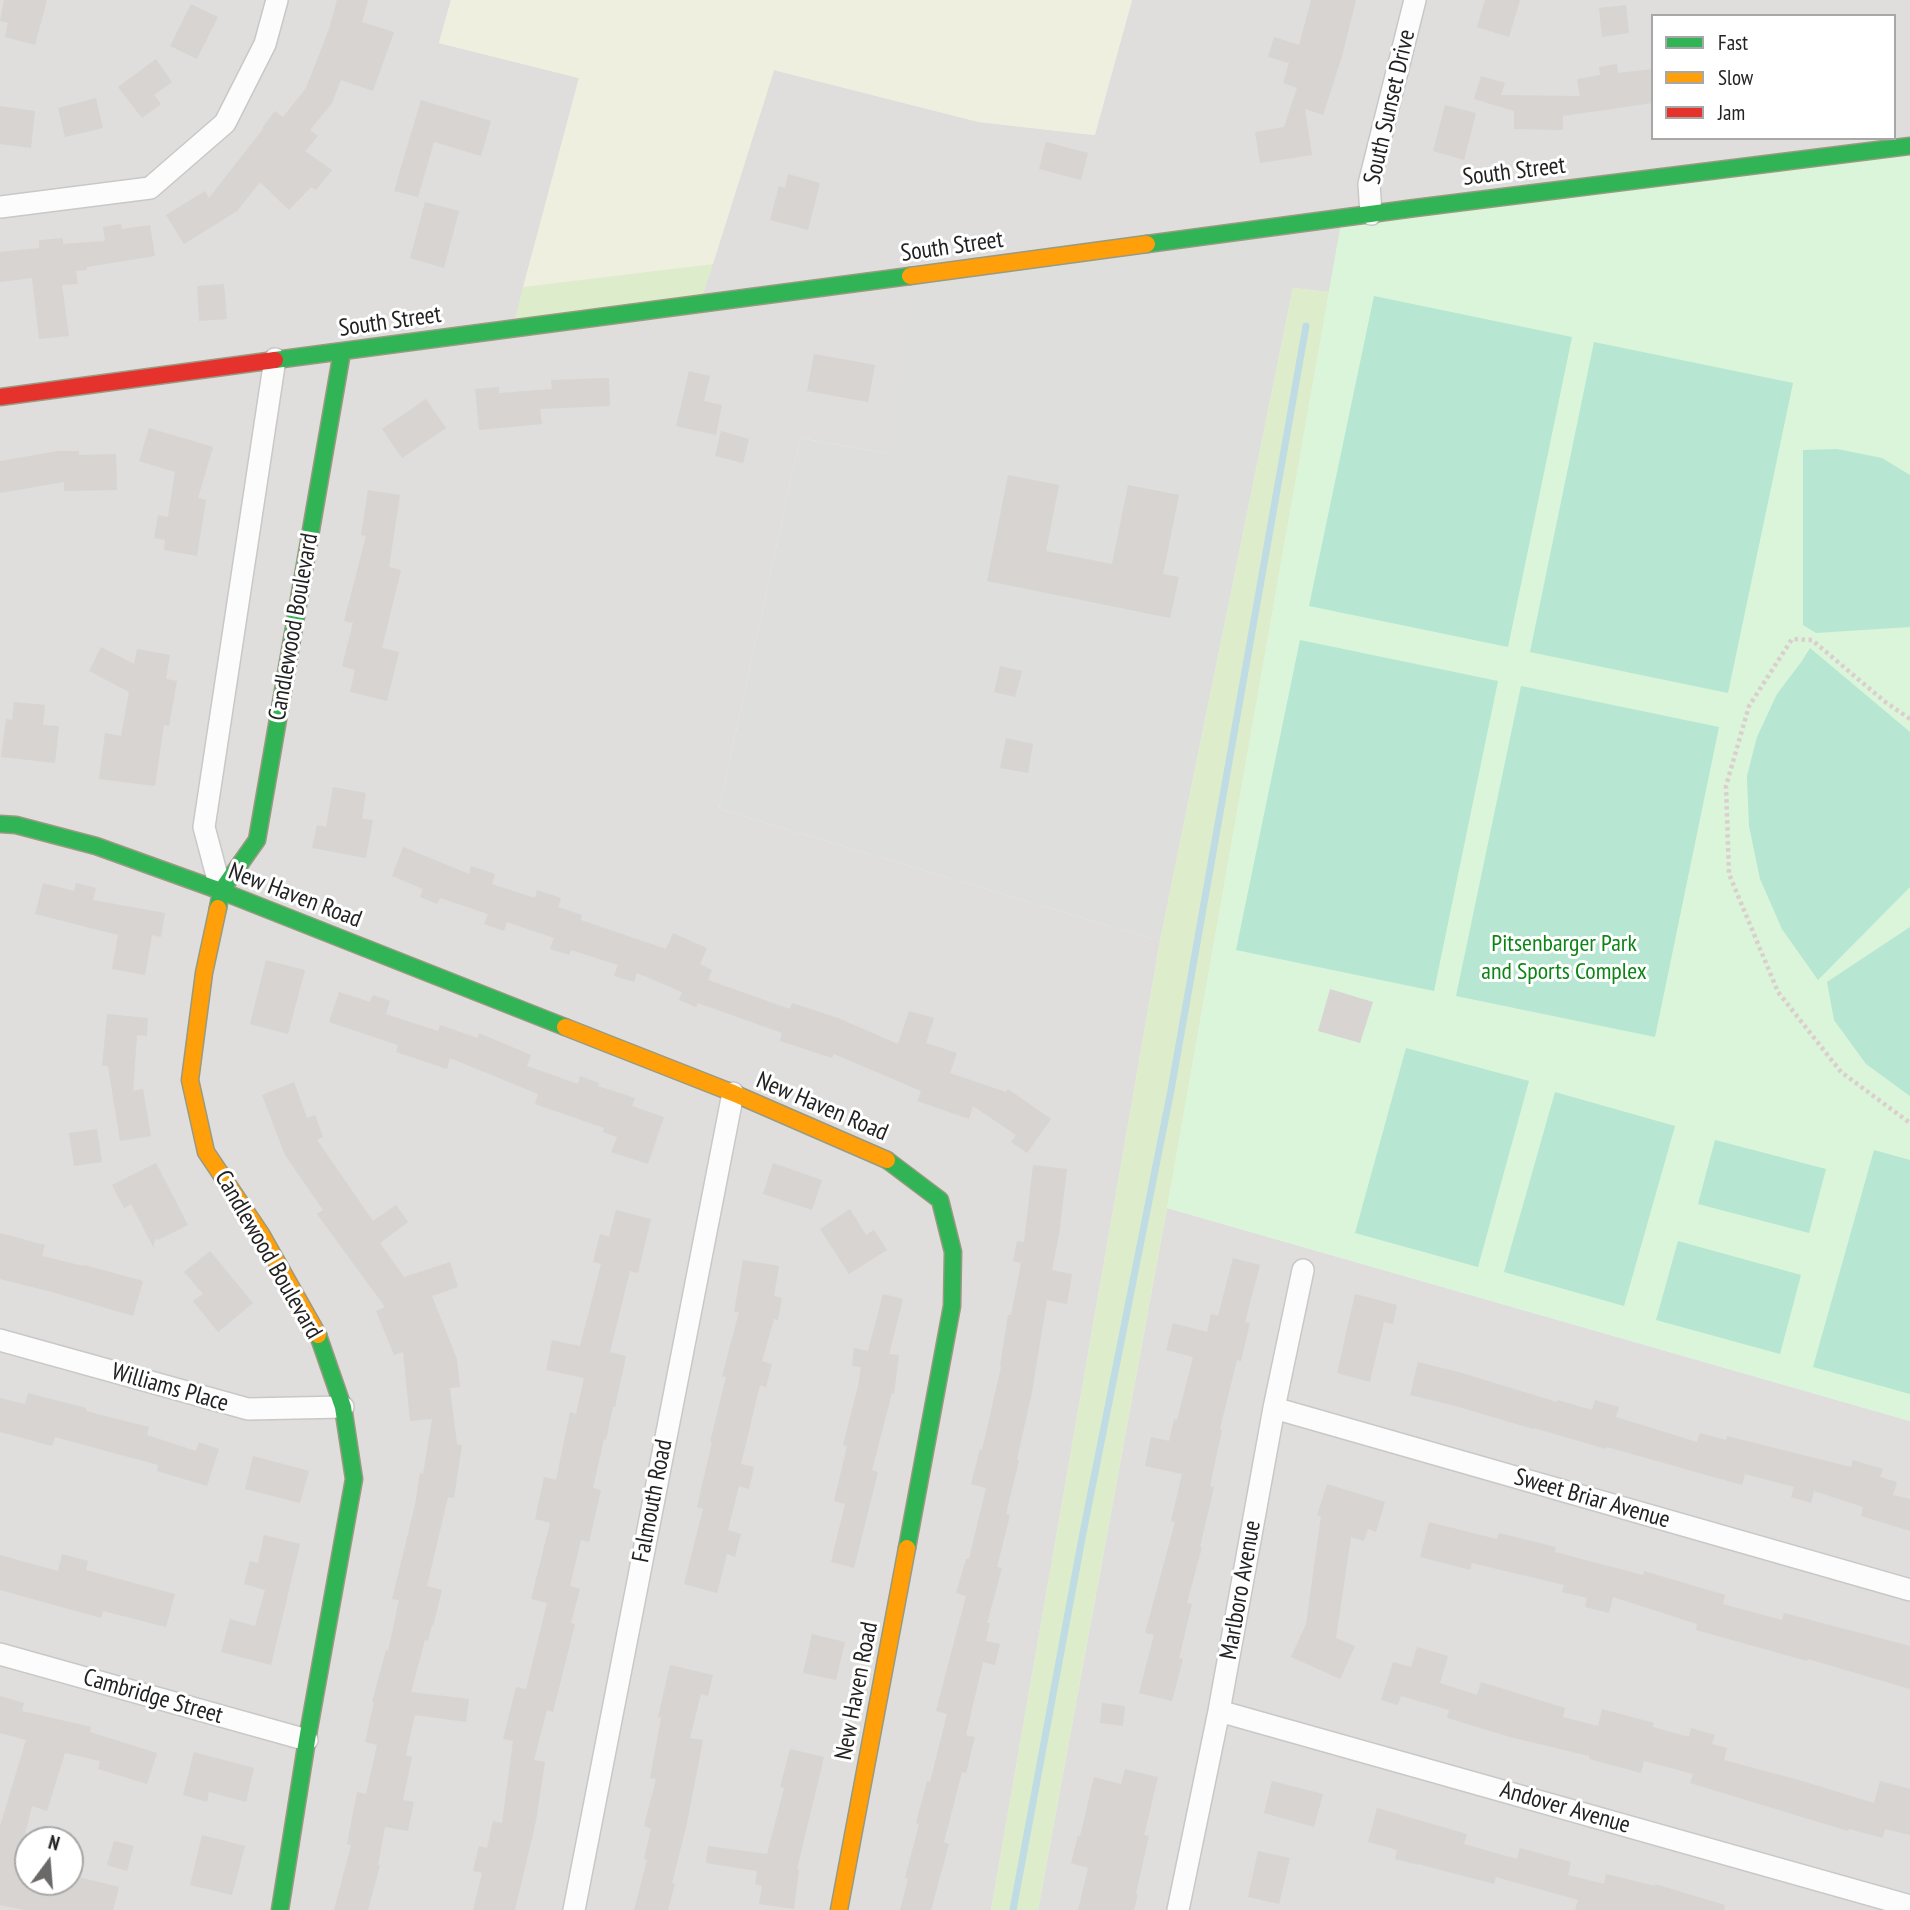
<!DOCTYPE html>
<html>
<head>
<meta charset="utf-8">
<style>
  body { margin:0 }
  #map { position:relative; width:1910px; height:1910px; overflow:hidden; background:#f0eeeb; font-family:"PT Sans Narrow",sans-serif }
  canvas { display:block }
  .legend { position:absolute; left:1651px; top:14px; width:245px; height:126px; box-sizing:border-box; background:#fff; border:2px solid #a7a7a7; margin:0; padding:9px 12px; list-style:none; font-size:21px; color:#222 }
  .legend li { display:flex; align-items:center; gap:14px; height:35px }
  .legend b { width:35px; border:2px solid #a7a7a7 }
  .north { position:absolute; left:14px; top:1826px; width:70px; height:70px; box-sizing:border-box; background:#fff; border:2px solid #a7a7a7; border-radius:50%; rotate:16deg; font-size:19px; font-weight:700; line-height:28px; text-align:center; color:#222 }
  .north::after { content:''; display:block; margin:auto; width:24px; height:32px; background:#6a6968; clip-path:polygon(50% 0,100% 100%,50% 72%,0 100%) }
</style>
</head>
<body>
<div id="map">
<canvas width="1910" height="1910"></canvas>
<ul class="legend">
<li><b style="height:9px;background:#30b455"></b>Fast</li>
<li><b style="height:9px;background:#ff9f0a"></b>Slow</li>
<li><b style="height:9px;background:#e5322d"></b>Jam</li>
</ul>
<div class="north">N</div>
</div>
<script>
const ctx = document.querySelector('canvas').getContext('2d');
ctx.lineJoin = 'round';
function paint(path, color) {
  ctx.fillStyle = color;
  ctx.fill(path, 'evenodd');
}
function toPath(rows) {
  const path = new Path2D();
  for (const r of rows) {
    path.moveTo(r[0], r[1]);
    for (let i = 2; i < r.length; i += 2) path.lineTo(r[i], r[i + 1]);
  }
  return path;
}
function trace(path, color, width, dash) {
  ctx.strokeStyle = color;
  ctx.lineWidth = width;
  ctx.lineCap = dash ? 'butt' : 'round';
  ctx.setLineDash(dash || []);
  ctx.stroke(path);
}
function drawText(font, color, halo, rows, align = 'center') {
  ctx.font = font + ' "PT Sans Narrow",sans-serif';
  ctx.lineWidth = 6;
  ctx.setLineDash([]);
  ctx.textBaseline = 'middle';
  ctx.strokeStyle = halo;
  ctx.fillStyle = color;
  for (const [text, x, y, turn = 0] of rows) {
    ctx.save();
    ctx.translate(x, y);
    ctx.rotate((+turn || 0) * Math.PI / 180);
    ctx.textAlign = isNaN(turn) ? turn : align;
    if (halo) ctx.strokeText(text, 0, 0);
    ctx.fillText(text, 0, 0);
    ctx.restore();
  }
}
paint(toPath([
  [0,0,451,0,439,43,579,78,513,328,700,303,774,70,979,122,1094,135,1132,0,1910,0,1910,146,1415,208,891,454,800,438,719,809,1160,941,991,1910,0,1910],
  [1653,16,1894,16,1894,138,1653,138],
  [28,1840,70,1840,70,1882,28,1882],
  [1167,1208,1910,1421,1910,1910,1038,1910]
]), '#dfdedc');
paint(toPath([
  [1342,218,1329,292,1293,288,1160,941,719,809,800,438,891,454,914,275]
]), '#dededc');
paint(toPath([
  [451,0,1132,0,1095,135,979,122,774,70,713,264,523,287,579,78,439,43]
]), '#efefdf');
paint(toPath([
  [713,264,700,303,513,329,523,287],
  [1293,288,1329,292,1167,1208,1038,1910,991,1910,1160,941]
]), '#ddeccb');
paint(toPath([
  [1910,146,1910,1421,1167,1208,1342,218]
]), '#daf5da');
paint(toPath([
  [1374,296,1572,337,1508,647,1309,606],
  [1594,342,1793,383,1728,693,1530,652],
  [1837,449,1882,458,1910,475,1910,627,1816,633,1803,625,1803,450],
  [1300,640,1498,681,1434,991,1236,950],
  [1810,648,1910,732,1910,887,1818,980,1782,929,1760,879,1749,826,1747,776,1757,737,1777,694,1802,661],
  [1521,686,1719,727,1655,1037,1456,996],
  [1910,927,1910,1096,1866,1064,1834,1020,1827,982],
  [1406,1048,1529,1081,1478,1267,1355,1233],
  [1555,1092,1675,1126,1624,1306,1504,1272],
  [1715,1140,1826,1169,1809,1233,1698,1204],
  [1874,1150,1910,1160,1910,1394,1813,1367],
  [1678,1241,1801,1275,1780,1354,1656,1320]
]), '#b7e6d2');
trace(toPath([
  [1013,1910,1082,1538,1171,1090,1306,326]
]), '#bfdbe3', 7);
paint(toPath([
  [4,0,47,0,35,45,5,37,8,23,0,21],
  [337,0,368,0,362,22,394,32,373,91,341,80,332,103,310,130,318,136,305,151,332,170,316,190,311,187,289,210,260,182,237,211,184,244,166,215,205,191,209,198,263,129,262,128,275,111,283,117,306,88,329,29],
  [1311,0,1356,0,1342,56,1323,115,1305,109,1312,155,1260,163,1255,132,1284,127,1297,88,1283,83,1289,63,1268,57,1274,37,1299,45],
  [1485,0,1520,0,1509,37,1477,27],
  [191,4,218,17,197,59,170,46],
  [1626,5,1629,33,1602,37,1599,8],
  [156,59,172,82,154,95,161,104,142,118,118,87],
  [1617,64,1618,73,1653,69,1653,103,1563,116,1563,130,1514,129,1514,111,1474,99,1481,76,1505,83,1501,95,1580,96,1577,79,1600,75,1599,67],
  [96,98,103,128,65,137,58,108],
  [421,100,491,121,481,156,434,142,418,197,394,191],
  [1445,105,1476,113,1464,160,1433,151],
  [0,106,35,111,31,148,0,144],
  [1046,142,1088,153,1081,180,1039,169],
  [788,174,820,183,808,230,770,220,779,186,785,188],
  [425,202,459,211,444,268,410,258],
  [121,224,122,229,150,225,155,256,87,267,87,270,76,271,78,284,62,285,69,336,39,339,32,278,0,282,0,252,39,248,39,240,63,238,63,244,105,241,103,227],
  [224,284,227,319,199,321,197,286],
  [814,354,875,365,868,402,807,391],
  [689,371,710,376,704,401,722,405,716,435,676,426],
  [609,378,610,406,540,409,542,424,479,430,475,389,499,387,499,393,552,389,551,380],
  [426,399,446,428,402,458,382,429],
  [149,428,213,447,198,498,206,500,197,556,164,550,165,540,154,538,158,515,168,517,175,472,139,461],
  [721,431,749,439,743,463,715,456],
  [58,451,79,451,79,455,116,454,117,490,64,491,64,482,0,493,0,461],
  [1008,475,1059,485,1046,551,1112,564,1128,485,1179,495,1163,574,1179,577,1170,618,987,581],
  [368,490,400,495,389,567,401,570,382,648,399,652,387,701,350,692,355,670,342,666,353,623,344,621,366,536,361,535],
  [101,647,134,664,137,649,170,655,166,679,177,681,169,726,164,725,155,786,99,779,105,733,121,736,129,692,89,671],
  [1000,666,1022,671,1015,697,994,692],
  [14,702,45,705,43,725,59,726,55,763,1,757,6,719,12,720],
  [1006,738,1033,744,1028,773,1000,768],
  [333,787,366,793,362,819,373,820,366,858,312,848,317,825,326,827],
  [403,847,469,874,471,866,495,874,492,884,535,898,537,890,561,898,558,907,582,915,581,920,666,949,673,933,707,948,700,964,712,970,708,980,790,1009,792,1003,838,1018,898,1044,909,1011,934,1018,926,1043,957,1053,950,1073,1006,1092,1008,1089,1051,1119,1027,1153,1011,1142,1016,1135,973,1106,969,1119,917,1101,921,1091,834,1054,832,1058,780,1041,782,1033,698,1003,696,1007,679,1000,682,992,637,973,634,982,614,976,618,965,571,950,569,955,550,949,554,938,507,922,504,931,484,924,488,914,440,898,437,904,420,897,423,889,392,876],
  [43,883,74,891,76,883,96,888,93,900,165,913,161,937,152,935,145,975,112,969,118,935,35,914],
  [266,960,305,970,288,1034,250,1024],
  [1330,989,1373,1002,1360,1043,1318,1031],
  [339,992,370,1002,373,995,390,1001,386,1014,438,1031,440,1025,478,1038,479,1033,531,1055,527,1066,578,1084,580,1076,599,1083,598,1086,635,1098,632,1106,664,1117,648,1164,611,1152,617,1137,603,1132,604,1128,535,1104,538,1094,450,1058,447,1069,396,1052,398,1045,329,1022],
  [107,1014,148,1018,147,1036,137,1035,133,1091,143,1089,151,1136,120,1141,108,1066,102,1066],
  [294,1082,307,1118,315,1115,323,1137,317,1140,373,1221,396,1205,408,1222,380,1243,404,1277,450,1262,458,1287,432,1296,457,1359,460,1387,450,1388,457,1444,462,1445,454,1498,448,1497,427,1586,442,1590,433,1626,432,1625,428,1641,425,1640,411,1692,469,1699,466,1722,415,1715,406,1755,412,1757,403,1800,414,1802,408,1831,385,1827,378,1865,380,1865,368,1910,334,1910,351,1845,347,1844,357,1792,366,1794,377,1745,365,1742,374,1702,372,1702,386,1650,388,1651,399,1600,392,1599,415,1505,420,1473,423,1474,432,1419,410,1421,403,1352,394,1355,376,1311,385,1307,317,1214,323,1210,285,1155,262,1095],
  [97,1129,102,1162,74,1166,69,1133],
  [156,1163,188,1225,158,1240,156,1238,153,1247,131,1204,124,1208,112,1185],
  [773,1163,822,1180,812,1210,763,1194],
  [1033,1165,1067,1169,1059,1235,1052,1270,1072,1274,1067,1304,1047,1300,1032,1392,1017,1459,1019,1460,1006,1514,1010,1515,997,1567,1002,1568,987,1623,990,1623,986,1641,1000,1644,995,1665,983,1662,966,1735,975,1737,966,1773,962,1772,944,1842,949,1844,931,1910,900,1910,908,1879,905,1878,919,1824,916,1823,927,1781,930,1782,947,1714,936,1711,966,1596,956,1593,966,1559,969,1559,986,1488,971,1484,980,1449,982,1450,1001,1367,1000,1366,1008,1315,1011,1315,1021,1263,1013,1261,1017,1241,1024,1242],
  [850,1209,866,1235,874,1230,887,1250,849,1274,820,1229],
  [616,1210,651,1219,638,1273,630,1271,610,1352,626,1356,615,1407,613,1407,606,1440,604,1439,593,1488,601,1490,589,1542,581,1540,570,1586,580,1589,571,1623,575,1624,553,1712,547,1710,534,1760,545,1762,536,1821,515,1910,473,1910,482,1873,473,1871,479,1846,487,1848,493,1821,502,1823,513,1741,503,1739,516,1687,526,1689,547,1603,531,1599,550,1523,535,1519,544,1477,556,1480,570,1412,576,1414,584,1378,546,1370,552,1340,580,1346,601,1264,593,1262,600,1234,609,1237],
  [0,1233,45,1245,42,1256,83,1266,84,1265,143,1281,133,1316,52,1292,0,1279],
  [210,1251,253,1303,218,1332,193,1301,203,1294,184,1272],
  [1233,1258,1260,1265,1245,1322,1250,1323,1241,1361,1237,1360,1220,1429,1222,1430,1210,1486,1214,1487,1200,1547,1202,1547,1187,1603,1192,1604,1179,1658,1183,1659,1172,1701,1139,1693,1154,1635,1145,1633,1175,1522,1171,1521,1182,1474,1145,1466,1151,1437,1169,1441,1174,1419,1177,1420,1193,1357,1166,1350,1173,1323,1207,1332,1211,1314,1218,1316],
  [743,1260,779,1266,774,1296,782,1298,778,1320,774,1319,762,1361,772,1364,766,1387,760,1385,741,1464,754,1467,749,1489,739,1486,728,1530,741,1534,735,1557,727,1554,717,1593,684,1584,703,1509,697,1507,712,1442,710,1442,726,1377,722,1376,739,1312,734,1312],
  [883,1294,903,1299,889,1354,899,1355,894,1394,892,1393,872,1470,878,1472,854,1568,831,1562,845,1504,834,1501,847,1446,843,1445,858,1386,861,1367,852,1366,854,1348,868,1351],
  [1355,1294,1397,1305,1393,1324,1384,1322,1370,1382,1337,1373],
  [1418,1362,1462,1373,1557,1402,1558,1400,1592,1410,1595,1400,1619,1407,1616,1417,1697,1442,1700,1433,1726,1440,1727,1436,1851,1467,1853,1460,1883,1469,1880,1477,1897,1482,1893,1495,1910,1499,1910,1531,1861,1516,1863,1507,1814,1491,1811,1503,1791,1497,1794,1487,1745,1474,1742,1485,1607,1447,1606,1449,1534,1428,1533,1429,1459,1407,1410,1395],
  [28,1393,86,1408,86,1411,149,1427,147,1435,196,1451,199,1442,219,1449,207,1486,157,1471,158,1465,55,1437,52,1446,0,1432,0,1398,25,1404],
  [253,1456,309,1471,300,1503,245,1489],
  [1327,1484,1385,1502,1376,1532,1368,1529,1364,1541,1351,1537,1336,1638,1355,1646,1340,1679,1291,1657,1306,1624,1321,1516,1317,1515],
  [1429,1522,1497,1539,1499,1533,1556,1547,1555,1552,1643,1575,1644,1571,1725,1595,1723,1604,1782,1620,1784,1613,1910,1646,1910,1689,1808,1659,1807,1661,1696,1630,1697,1624,1613,1597,1609,1613,1585,1607,1587,1598,1562,1592,1564,1585,1472,1563,1470,1570,1420,1557],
  [264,1535,300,1544,271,1665,221,1652,230,1619,255,1626,265,1590,244,1584,250,1561,258,1563],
  [62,1554,88,1561,86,1570,175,1594,166,1627,103,1611,101,1618,0,1590,0,1555,58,1571],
  [812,1634,845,1642,836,1680,803,1673],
  [1417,1647,1448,1656,1440,1683,1477,1695,1481,1682,1565,1708,1563,1717,1598,1726,1602,1709,1654,1723,1653,1727,1689,1737,1691,1728,1715,1735,1712,1744,1727,1748,1724,1760,1799,1780,1874,1803,1880,1781,1910,1789,1910,1835,1885,1829,1883,1838,1849,1829,1848,1831,1690,1783,1693,1774,1644,1761,1641,1773,1589,1759,1589,1756,1510,1737,1447,1718,1449,1710,1401,1696,1398,1705,1381,1700,1393,1662,1411,1667],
  [670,1665,713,1675,708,1696,701,1694,690,1738,703,1740,687,1823,672,1883,675,1884,668,1910,634,1910,647,1860,644,1859,651,1829,644,1826,656,1779,650,1778,661,1718,658,1717],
  [0,1696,24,1703,22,1711,91,1727,90,1732,157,1753,147,1784,98,1769,100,1761,65,1753,47,1811,32,1806,16,1871,28,1874,28,1882,70,1882,70,1875,119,1887,113,1910,24,1910,0,1905,0,1826,26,1740,0,1733],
  [1102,1703,1125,1706,1123,1726,1100,1723],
  [790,1749,824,1757,797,1869,799,1869,794,1909,759,1904,762,1886,755,1884,757,1871,706,1863,708,1846,767,1854,784,1788,780,1787],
  [194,1752,254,1768,246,1802,209,1792,207,1802,183,1795],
  [1125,1769,1158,1777,1144,1835,1149,1836,1136,1894,1138,1894,1134,1910,1078,1910,1088,1868,1071,1863,1078,1835,1080,1836,1094,1777,1121,1784],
  [1272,1781,1323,1794,1314,1827,1264,1813],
  [1377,1808,1467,1834,1464,1844,1517,1859,1520,1848,1571,1862,1568,1875,1604,1884,1606,1874,1655,1886,1655,1884,1725,1905,1724,1910,1575,1910,1578,1900,1496,1877,1494,1884,1418,1864,1418,1865,1395,1859,1397,1850,1368,1842],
  [202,1835,245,1846,232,1895,190,1885],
  [114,1841,134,1846,127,1871,107,1865],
  [1258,1851,1290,1858,1279,1904,1248,1897]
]), '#d7d4d2');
const street = toPath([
  [0,207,150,188,225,123,265,44,277,0],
  [1371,214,1369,184,1415,0],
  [221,891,204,827,275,359],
  [0,1340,248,1409,343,1407],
  [1274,1408,1910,1590],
  [0,1654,307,1740],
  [1219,1711,1910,1906],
  [574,1910,733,1093],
  [1178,1910,1219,1711,1274,1408,1303,1270]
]);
const fast = toPath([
  [1147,244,1415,208,1910,146],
  [275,360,910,276],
  [0,824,16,825,96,846,221,891,565,1027],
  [218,908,221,891,257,840,342,352],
  [887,1160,940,1200,953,1252,952,1306,907,1548],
  [280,1910,307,1740,354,1479,343,1407,318,1335]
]);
const slow = toPath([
  [910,276,1147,244],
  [218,908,204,973,190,1080,206,1152,261,1234,318,1335],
  [565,1027,733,1093,887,1160],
  [839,1910,907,1548]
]);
const jam = toPath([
  [0,397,275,360]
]);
trace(street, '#c9c8c7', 24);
trace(fast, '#999a82', 19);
trace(slow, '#999a82', 19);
trace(jam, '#999a82', 19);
trace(toPath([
  [1910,719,1884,701,1812,640,1792,639,1749,706,1726,786,1729,874,1778,992,1841,1072,1910,1123]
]), '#dccecd', 4.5, [3.5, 3.5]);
trace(street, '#fdfcfc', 21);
trace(fast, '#30b455', 16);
trace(slow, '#ff9f0a', 16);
trace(jam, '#e5322d', 16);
drawText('24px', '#222', '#fff', [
  ["South Sunset Drive",1390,107,-77],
  ["South Street",1514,172,-7],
  ["South Street",952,247,-8],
  ["South Street",390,322,-8],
  ["Candlewood Boulevard",294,627,-80],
  ["New Haven Road",295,896,21],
  ["New Haven Road",822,1107,23],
  ["Candlewood Boulevard",268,1255,60],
  ["Williams Place",170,1388,16],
  ["Sweet Briar Avenue",1592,1499,16],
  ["Falmouth Road",653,1501,-79],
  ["Marlboro Avenue",1241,1590,-80],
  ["New Haven Road",857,1691,-79],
  ["Cambridge Street",153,1697,16],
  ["Andover Avenue",1565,1808,16]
]);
drawText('24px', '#0c8416', '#fff', [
  ["Pitsenbarger Park",1564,944],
  ["and Sports Complex",1564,972]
]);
</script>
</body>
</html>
